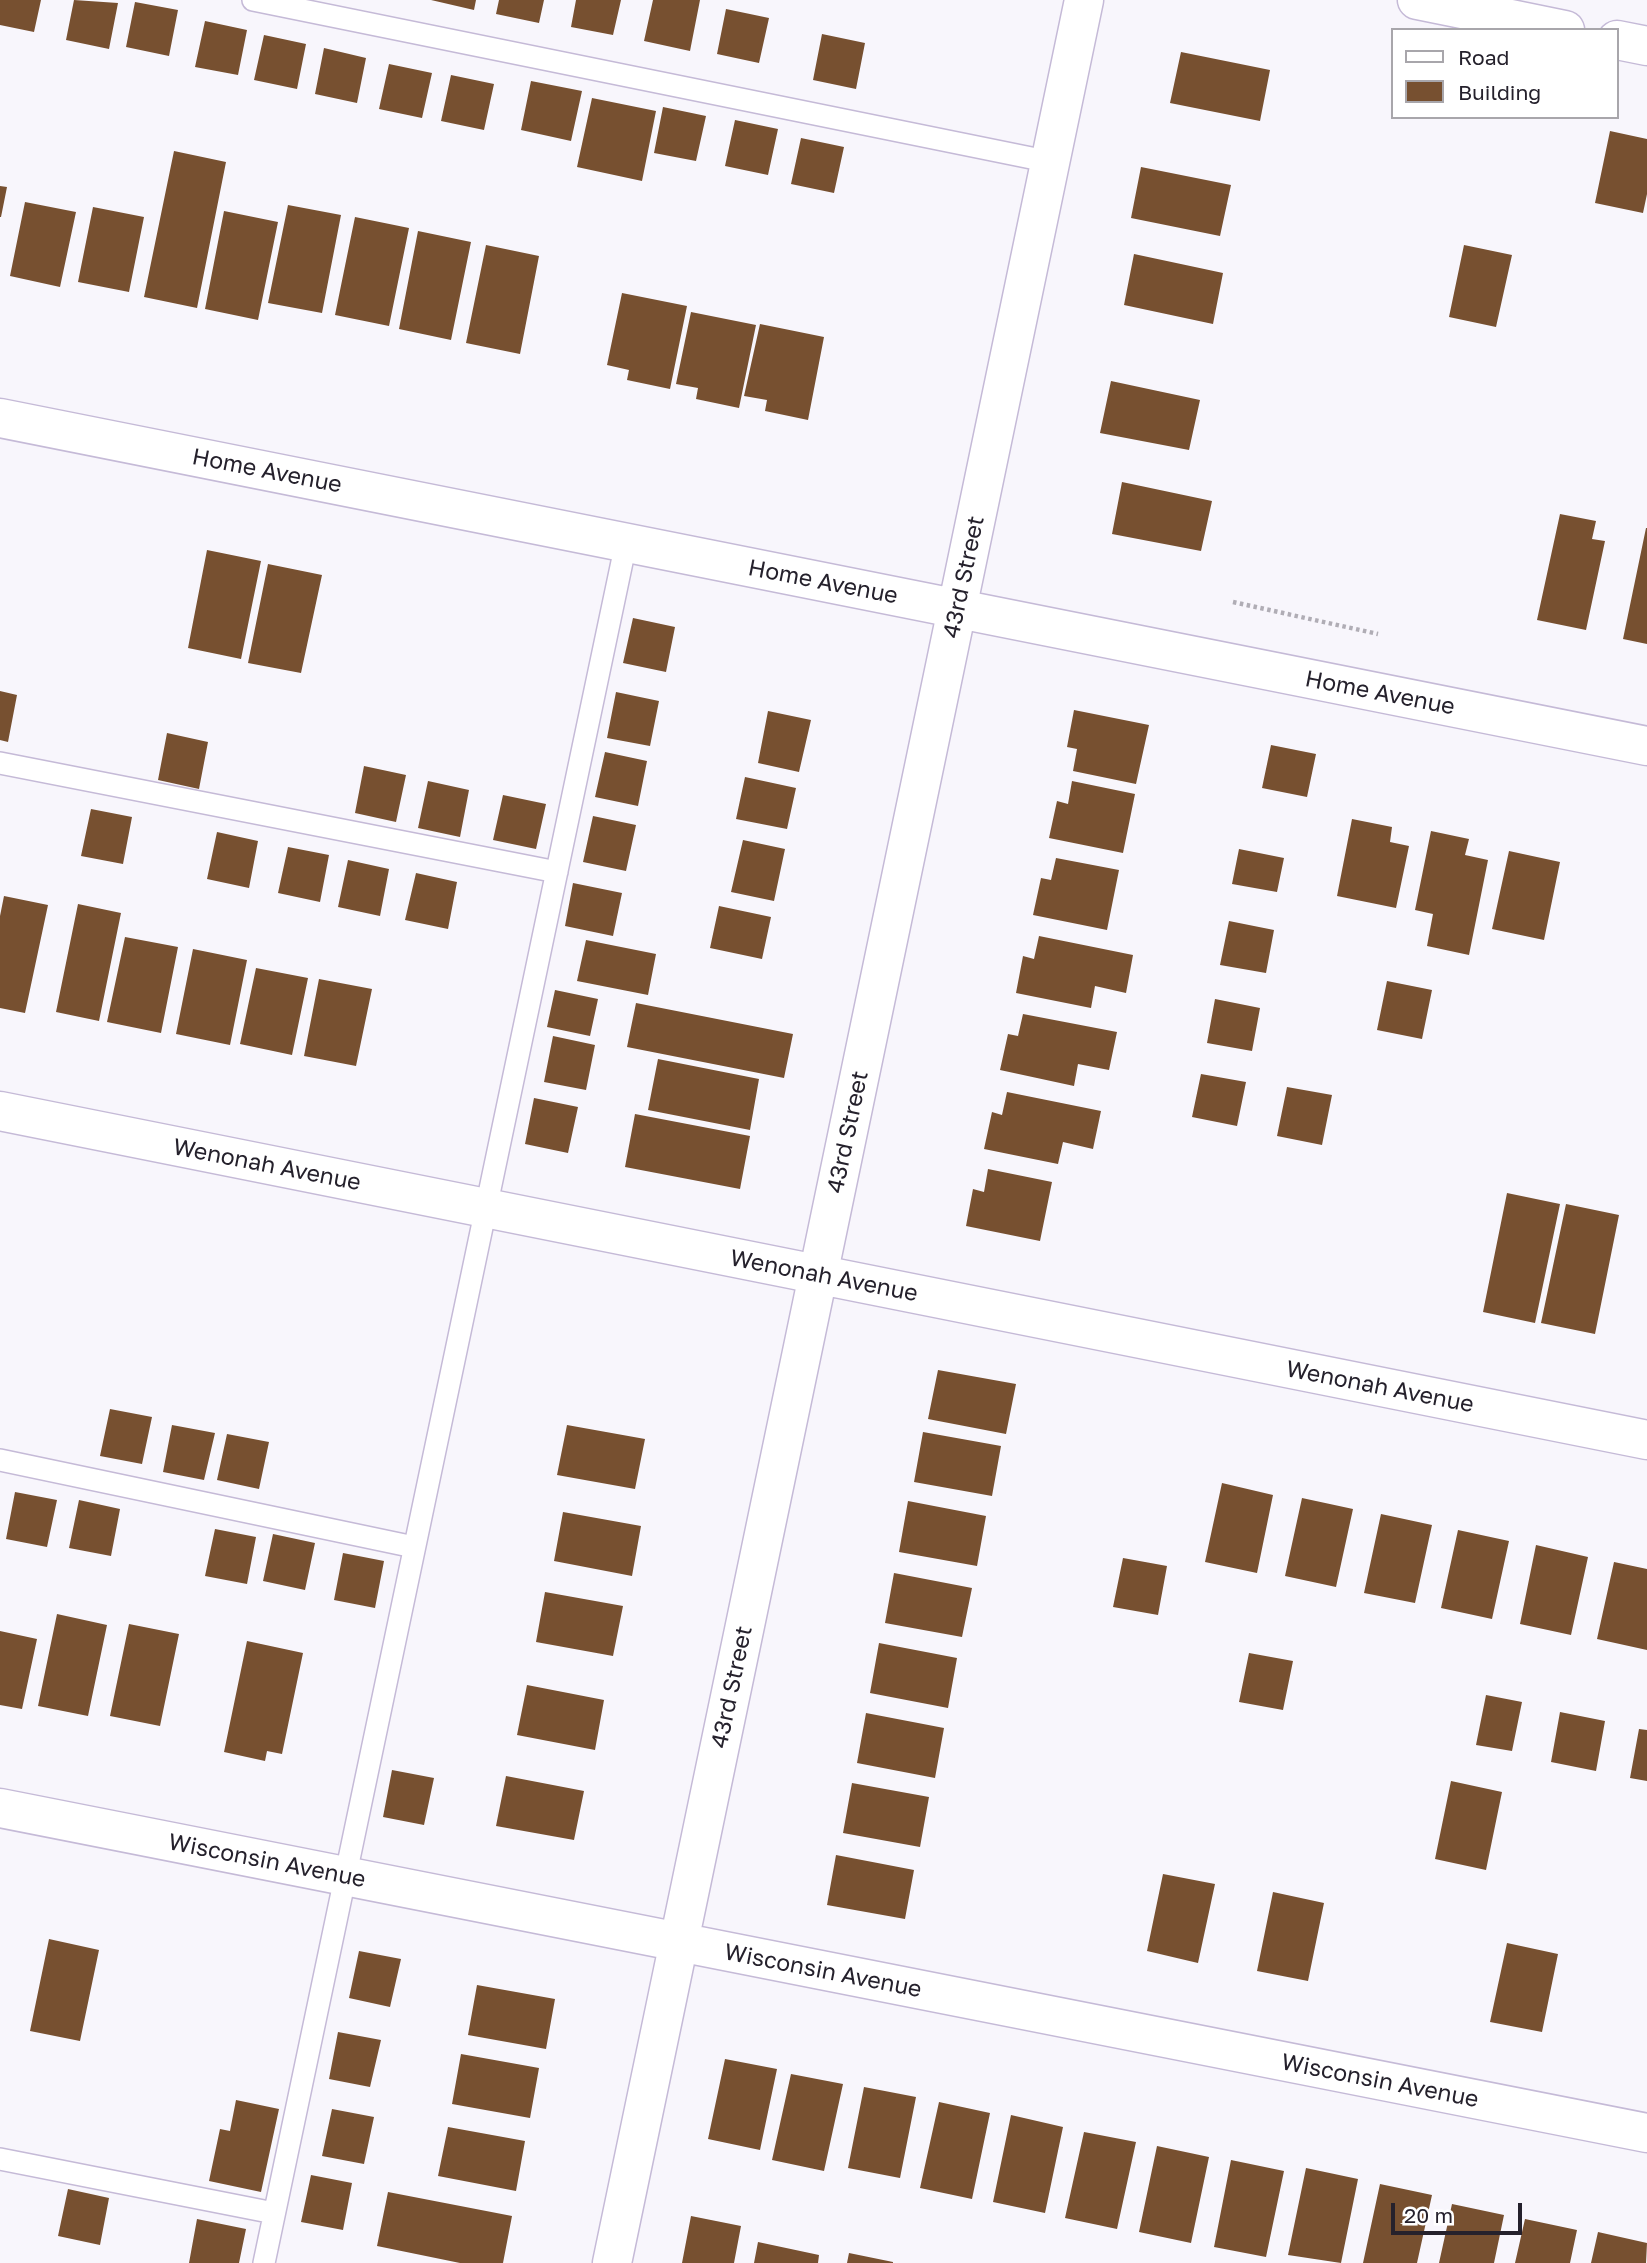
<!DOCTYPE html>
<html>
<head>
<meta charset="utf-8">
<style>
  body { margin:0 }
  #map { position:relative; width:1647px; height:2263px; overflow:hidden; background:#f8f6fc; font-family:"Golos Text",sans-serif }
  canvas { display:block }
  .legend { position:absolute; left:1391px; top:28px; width:228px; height:91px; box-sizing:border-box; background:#fff; border:2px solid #a8a6ab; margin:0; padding:9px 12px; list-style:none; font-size:21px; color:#25212c }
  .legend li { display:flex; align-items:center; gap:14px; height:35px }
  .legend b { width:35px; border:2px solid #a8a6ab }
  .scale { position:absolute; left:1391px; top:2203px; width:131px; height:32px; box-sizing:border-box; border:4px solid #25212c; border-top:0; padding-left:9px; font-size:21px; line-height:24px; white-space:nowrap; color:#25212c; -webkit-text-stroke:5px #fff; paint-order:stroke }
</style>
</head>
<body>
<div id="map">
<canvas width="1647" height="2263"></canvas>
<ul class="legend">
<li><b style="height:9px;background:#fff"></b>Road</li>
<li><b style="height:19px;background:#775030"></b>Building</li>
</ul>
<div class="scale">20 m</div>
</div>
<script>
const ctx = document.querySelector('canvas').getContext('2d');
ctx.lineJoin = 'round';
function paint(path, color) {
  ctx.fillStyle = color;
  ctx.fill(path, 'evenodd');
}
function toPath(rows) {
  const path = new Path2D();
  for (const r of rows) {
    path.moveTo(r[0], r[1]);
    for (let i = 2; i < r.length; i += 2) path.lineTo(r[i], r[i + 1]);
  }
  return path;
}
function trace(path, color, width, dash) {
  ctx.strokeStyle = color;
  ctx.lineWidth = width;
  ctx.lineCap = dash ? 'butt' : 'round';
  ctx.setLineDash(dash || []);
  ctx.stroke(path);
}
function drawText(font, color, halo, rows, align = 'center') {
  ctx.font = font + ' "Golos Text",sans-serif';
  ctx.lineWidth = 7;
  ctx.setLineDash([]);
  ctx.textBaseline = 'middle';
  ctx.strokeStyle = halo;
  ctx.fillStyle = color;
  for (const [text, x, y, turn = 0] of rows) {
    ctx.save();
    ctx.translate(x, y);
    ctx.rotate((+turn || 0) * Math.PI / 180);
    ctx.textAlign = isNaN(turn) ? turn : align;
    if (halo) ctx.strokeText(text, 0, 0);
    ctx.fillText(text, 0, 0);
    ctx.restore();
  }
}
paint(toPath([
  [0,0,41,0,34,32,0,25],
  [74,0,118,3,109,49,66,40],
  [431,0,476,0,474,10],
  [499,0,544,0,539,23,496,14],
  [576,0,621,0,613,35,571,27],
  [653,0,700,0,690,51,644,41],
  [135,2,178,10,169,56,126,47],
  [726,9,769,18,759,63,717,54],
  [205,21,247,30,238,75,195,67],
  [822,34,865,43,856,89,813,80],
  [264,35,306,44,297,89,254,80],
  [324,48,366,58,357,103,315,94],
  [1181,52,1270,70,1260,121,1170,103],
  [389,64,432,73,422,118,379,109],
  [451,75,494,84,484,130,441,121],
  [531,81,582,91,571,141,521,130],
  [592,98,656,111,642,181,577,167],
  [663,107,706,116,696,161,654,153],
  [735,120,778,129,768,175,725,166],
  [1610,131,1647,139,1647,194,1643,213,1595,203],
  [801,138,844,147,834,193,791,184],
  [174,151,226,162,197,308,144,297],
  [1141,167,1231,185,1220,236,1131,218],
  [0,186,7,187,1,217,0,217],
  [25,202,76,212,60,287,10,276],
  [288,205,341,215,322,313,268,303],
  [93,207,144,217,129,292,78,282],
  [224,211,278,222,258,320,205,309],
  [355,217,409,228,389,326,335,315],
  [418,231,471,242,451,340,399,329],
  [486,245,539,256,520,354,466,343],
  [1464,245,1512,255,1496,327,1449,317],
  [1134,254,1223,273,1213,324,1124,305],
  [622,293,687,306,670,389,627,380,629,370,607,365],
  [691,312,756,325,739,408,696,399,698,388,676,384],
  [760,324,824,337,808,420,765,411,767,400,744,396],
  [1111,381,1200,400,1189,450,1100,433],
  [1122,482,1212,501,1201,551,1112,534],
  [1560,514,1596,521,1592,539,1605,541,1586,630,1537,620],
  [1646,528,1647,528,1647,644,1623,639],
  [207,550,261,561,241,659,188,648],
  [268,564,322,575,301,673,248,663],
  [633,618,675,627,666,672,623,663],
  [0,691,17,695,8,742,0,740],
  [616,692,659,701,650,746,607,738],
  [1074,710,1149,725,1136,784,1073,771,1077,749,1067,747],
  [768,711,811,720,799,772,758,763],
  [167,733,208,742,199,789,158,780],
  [1271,745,1316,754,1307,797,1262,788],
  [605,752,647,761,638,806,595,797],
  [364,766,406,775,396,822,355,813],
  [745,777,796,788,787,829,736,819],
  [428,781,469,790,460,837,418,828],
  [1072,781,1135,794,1123,853,1049,838,1057,801,1068,804],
  [503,795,546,804,536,849,493,840],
  [91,809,132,817,123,864,81,856],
  [593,816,636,825,626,871,583,862],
  [1352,819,1392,827,1390,842,1409,846,1396,908,1337,896],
  [1431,831,1469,839,1465,855,1488,860,1469,955,1427,946,1433,914,1415,910],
  [217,832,258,841,249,888,207,879],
  [743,840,785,849,774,901,731,892],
  [288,847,329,855,320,902,278,893],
  [1239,849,1284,858,1277,892,1232,884],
  [1509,851,1560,862,1544,940,1492,929],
  [1056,858,1119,870,1107,930,1033,915,1041,878,1051,880],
  [348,860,389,869,380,916,338,907],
  [416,873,457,882,448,929,405,920],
  [573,883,622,893,613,936,565,926],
  [4,896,48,905,25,1013,0,1008,0,916],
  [78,904,121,913,99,1021,56,1012],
  [719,906,771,917,762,959,710,948],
  [1229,921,1274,930,1266,973,1220,965],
  [1039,936,1133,955,1126,993,1095,986,1091,1008,1016,993,1023,956,1034,959],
  [125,937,178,947,161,1033,107,1022],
  [586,940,656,954,648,995,577,981],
  [193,949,247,960,230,1045,176,1034],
  [256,968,308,978,292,1055,240,1044],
  [319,979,372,989,356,1066,304,1056],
  [1387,981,1432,990,1422,1039,1377,1030],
  [555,990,598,999,590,1036,547,1027],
  [1215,999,1260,1008,1252,1051,1207,1043],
  [636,1003,793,1034,784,1078,627,1047],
  [1023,1014,1117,1032,1109,1070,1078,1064,1074,1086,1000,1070,1008,1034,1018,1036],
  [553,1036,595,1045,586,1090,544,1082],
  [658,1059,759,1079,750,1130,648,1110],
  [1201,1074,1246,1082,1237,1126,1192,1117],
  [1287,1087,1332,1095,1322,1145,1277,1136],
  [1007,1092,1101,1111,1093,1149,1063,1142,1058,1164,984,1149,992,1112,1002,1115],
  [534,1098,578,1107,568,1153,525,1144],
  [635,1114,750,1136,740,1189,625,1167],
  [988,1169,1052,1182,1040,1241,966,1226,973,1189,984,1192],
  [1507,1193,1560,1204,1535,1323,1483,1312],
  [1566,1204,1619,1215,1595,1334,1541,1323],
  [938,1370,1016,1384,1006,1434,928,1419],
  [110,1409,152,1417,142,1464,100,1456],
  [172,1425,215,1433,204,1480,163,1472],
  [567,1425,645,1439,635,1489,557,1475],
  [923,1432,1001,1446,992,1496,914,1482],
  [227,1434,269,1442,259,1489,217,1480],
  [1222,1483,1273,1495,1257,1573,1205,1562],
  [15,1492,57,1500,47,1547,6,1539],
  [1302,1498,1353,1509,1336,1587,1285,1576],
  [79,1500,120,1509,111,1556,69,1548],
  [908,1501,986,1516,977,1566,899,1552],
  [563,1512,641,1526,632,1576,554,1561],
  [1381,1514,1432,1525,1415,1603,1364,1593],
  [215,1529,256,1537,247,1584,205,1576],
  [1458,1530,1509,1541,1492,1619,1441,1608],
  [273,1534,315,1543,305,1590,263,1581],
  [1536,1545,1588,1557,1571,1635,1520,1624],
  [343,1553,384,1561,375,1608,334,1600],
  [1123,1558,1167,1566,1158,1615,1113,1607],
  [1614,1562,1647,1569,1647,1650,1597,1639],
  [894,1573,972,1588,962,1637,885,1623],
  [545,1592,623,1606,613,1656,536,1642],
  [57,1614,107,1625,88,1716,38,1706],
  [129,1624,179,1634,160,1726,110,1716],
  [0,1631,37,1639,22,1709,0,1705],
  [247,1641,303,1653,282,1754,267,1751,265,1761,224,1752],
  [879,1643,957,1658,948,1708,870,1693],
  [1249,1653,1293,1661,1283,1710,1239,1702],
  [527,1685,604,1700,595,1750,517,1735],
  [1486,1695,1522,1702,1512,1751,1476,1745],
  [1560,1712,1605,1721,1596,1771,1551,1762],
  [866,1713,944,1728,935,1778,857,1763],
  [1639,1729,1647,1730,1647,1781,1630,1778],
  [392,1770,434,1778,424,1825,383,1817],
  [506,1776,584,1791,574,1840,496,1826],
  [1451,1781,1502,1792,1486,1870,1435,1859],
  [852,1783,929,1797,920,1847,843,1833],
  [836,1855,914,1870,905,1919,827,1905],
  [1163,1874,1215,1884,1198,1963,1147,1951],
  [1273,1892,1324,1903,1308,1981,1257,1971],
  [49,1939,99,1950,80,2041,30,2031],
  [1507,1943,1558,1954,1542,2032,1490,2022],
  [359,1951,401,1959,390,2007,349,1998],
  [477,1985,555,1999,546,2049,468,2035],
  [338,2032,381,2040,370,2087,329,2079],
  [461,2054,539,2068,530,2118,452,2104],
  [725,2059,777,2069,760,2150,708,2139],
  [791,2074,843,2084,824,2171,772,2160],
  [864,2087,916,2097,900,2178,848,2168],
  [236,2100,279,2109,261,2192,209,2181,220,2129,230,2131],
  [939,2102,990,2113,972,2199,920,2188],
  [332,2109,374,2117,364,2164,322,2156],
  [1011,2115,1063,2127,1045,2213,993,2202],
  [448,2127,525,2141,516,2191,438,2176],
  [1084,2132,1136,2142,1117,2229,1065,2218],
  [1157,2146,1209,2157,1191,2243,1139,2232],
  [1231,2160,1284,2171,1266,2257,1214,2247],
  [1306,2168,1358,2179,1341,2263,1288,2255],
  [311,2175,352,2183,343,2230,301,2222],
  [1380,2184,1432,2195,1417,2263,1363,2263],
  [68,2189,109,2198,100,2245,58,2236],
  [388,2192,512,2216,503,2263,460,2263,377,2246],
  [1452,2204,1504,2215,1494,2263,1439,2263],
  [691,2216,741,2226,734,2263,682,2263],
  [197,2219,246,2229,239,2263,189,2263],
  [1525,2219,1577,2230,1570,2263,1515,2263],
  [1598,2232,1647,2243,1646,2263,1591,2263],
  [758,2242,819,2255,818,2263,754,2263],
  [849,2253,893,2262,893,2263,847,2263]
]), '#775030');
const service = toPath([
  [253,0,1051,162],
  [0,763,557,872],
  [0,1460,414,1547],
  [0,2159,274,2213],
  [264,2263,626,543]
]);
const minor = toPath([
  [1417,0,1565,30],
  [1617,40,1647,46],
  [0,418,1647,746],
  [0,1111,1647,1440],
  [0,1808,1647,2133],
  [612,2263,1084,0]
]);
trace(service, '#c5bad7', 24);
trace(minor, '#c5bad7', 41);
trace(toPath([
  [1233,602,1378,634]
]), '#b0adb5', 4.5, [3.5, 3.5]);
trace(service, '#fff', 21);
trace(minor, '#fff', 38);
drawText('23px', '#25212c', '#fff', [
  ["Home Avenue",267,471,11],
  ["43rd Street",964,577,-78],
  ["Home Avenue",823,582,11],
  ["Home Avenue",1380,693,11],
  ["43rd Street",848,1132,-78],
  ["Wenonah Avenue",267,1165,11],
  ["Wenonah Avenue",824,1276,11],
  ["Wenonah Avenue",1380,1387,11],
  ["43rd Street",732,1687,-78],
  ["Wisconsin Avenue",267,1861,11],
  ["Wisconsin Avenue",823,1971,11],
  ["Wisconsin Avenue",1380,2081,11]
]);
</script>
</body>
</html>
